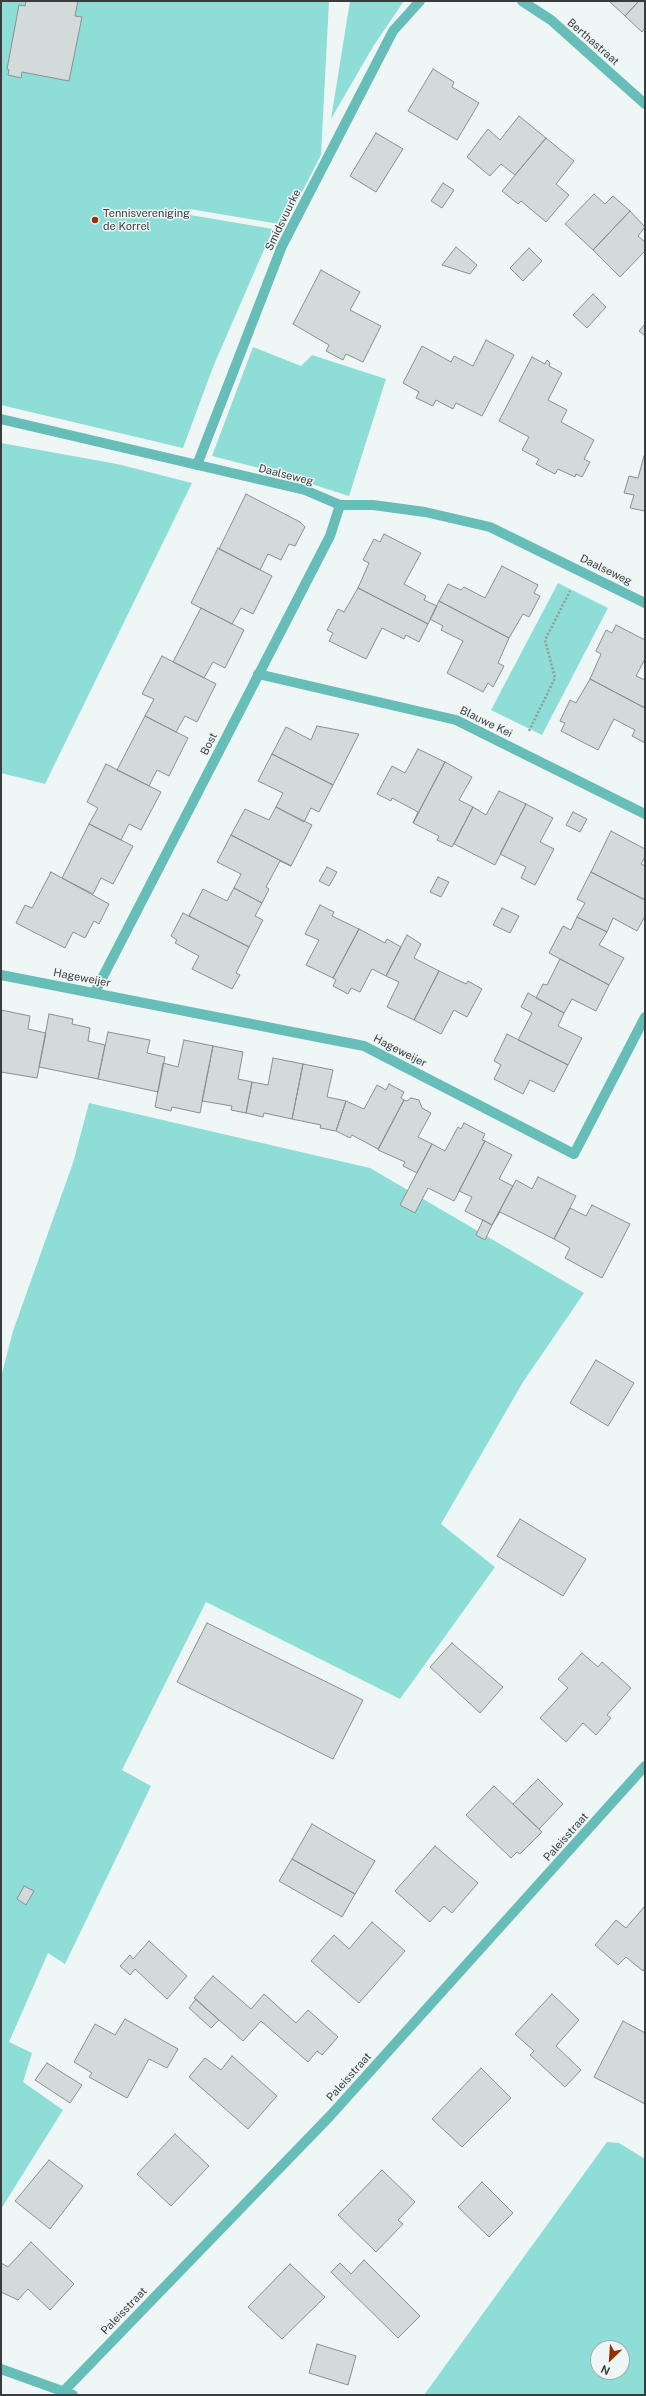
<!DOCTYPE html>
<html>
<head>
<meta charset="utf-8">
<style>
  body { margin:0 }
  #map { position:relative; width:646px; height:2396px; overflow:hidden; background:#eef7f6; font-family:"Public Sans",sans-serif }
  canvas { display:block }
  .frame { position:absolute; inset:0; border:2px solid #393c3c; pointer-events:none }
  .north { position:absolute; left:590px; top:2340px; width:40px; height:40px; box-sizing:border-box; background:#eef7f6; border:1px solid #a6acac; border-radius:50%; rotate:205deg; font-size:11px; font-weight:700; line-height:16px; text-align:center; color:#393c3c }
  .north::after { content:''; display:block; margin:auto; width:14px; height:18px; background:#953000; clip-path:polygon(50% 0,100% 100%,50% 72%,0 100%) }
</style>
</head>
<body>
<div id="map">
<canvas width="646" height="2396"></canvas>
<div class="frame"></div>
<div class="north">N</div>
</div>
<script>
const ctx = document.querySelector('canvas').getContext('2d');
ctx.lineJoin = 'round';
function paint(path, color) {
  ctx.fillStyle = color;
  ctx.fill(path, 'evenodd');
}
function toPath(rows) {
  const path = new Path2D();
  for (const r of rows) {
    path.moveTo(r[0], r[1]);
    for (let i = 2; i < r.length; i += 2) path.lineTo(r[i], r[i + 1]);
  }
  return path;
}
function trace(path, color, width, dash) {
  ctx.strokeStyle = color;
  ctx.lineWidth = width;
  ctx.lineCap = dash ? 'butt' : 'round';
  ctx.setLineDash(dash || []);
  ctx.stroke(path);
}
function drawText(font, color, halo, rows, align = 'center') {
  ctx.font = font + ' "Public Sans",sans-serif';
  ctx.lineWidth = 3;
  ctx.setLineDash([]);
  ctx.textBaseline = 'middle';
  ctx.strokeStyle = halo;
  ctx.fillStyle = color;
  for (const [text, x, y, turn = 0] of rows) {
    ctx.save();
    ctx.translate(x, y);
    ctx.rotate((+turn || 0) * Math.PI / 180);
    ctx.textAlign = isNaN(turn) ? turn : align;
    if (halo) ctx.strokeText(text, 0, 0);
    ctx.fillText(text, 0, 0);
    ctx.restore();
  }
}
paint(toPath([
  [1,1,329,1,321,155,285,225,190,209,190,215,273,229,213,367,183,448,1,405],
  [350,1,404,1,374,45,331,119],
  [253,347,301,366,312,355,386,379,349,496,271,471,212,456],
  [1,443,117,464,192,483,45,784,1,773],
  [558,583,608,608,542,735,491,710],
  [89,1103,370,1168,584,1293,523,1382,441,1524,495,1567,400,1699,206,1602,122,1770,151,1786,65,1964,48,1953,9,2042,32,2053,23,2082,63,2110,1,2209,1,1377,13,1331,73,1163],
  [607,2142,619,2143,645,2159,645,2395,424,2395],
  [598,2348,622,2348,622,2372,598,2372]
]), '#8eddd7');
const building = toPath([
  [26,1,78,1,75,16,82,17,69,81,22,72,21,78,8,75,9,70,7,69,19,5,25,6,26,1],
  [609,1,639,1,625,16,609,1],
  [639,1,645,1,645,28,642,32,625,16,639,1],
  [433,69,454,82,452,87,479,103,457,140,408,111,433,69],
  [519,116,546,138,515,175,501,164,490,176,467,157,488,129,500,140,519,116],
  [376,133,403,149,376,192,350,176,376,133],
  [546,138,574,161,556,184,569,195,546,222,521,201,518,204,502,191,546,138],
  [443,183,454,190,442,208,431,201,443,183],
  [594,194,605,204,613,196,630,211,593,250,565,224,594,194],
  [630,211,645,227,638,236,645,242,645,251,620,277,593,250,630,211],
  [456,247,477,265,470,274,442,265,456,247],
  [529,248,542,261,523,281,510,268,529,248],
  [321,270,360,292,350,310,381,326,363,362,346,354,343,360,326,351,329,345,293,324,321,270],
  [593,294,606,307,587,328,573,315,593,294],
  [645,324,645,336,639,331,645,324],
  [486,340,514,355,482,416,456,403,453,409,436,400,433,406,416,398,419,392,403,383,422,346,451,362,454,356,473,366,486,340],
  [532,357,545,364,547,360,550,363,549,366,562,373,548,400,567,410,561,422,594,440,584,459,590,462,582,477,576,474,575,477,558,469,555,474,536,464,539,459,522,450,529,437,499,421,532,357],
  [644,456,645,457,645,511,630,508,634,495,624,493,629,476,638,478,644,456],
  [246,494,300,522,305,527,295,546,289,544,281,560,268,554,260,570,219,549,246,494],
  [384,534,421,553,404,584,426,596,424,600,437,606,428,624,358,588,369,563,363,560,374,539,380,542,384,534],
  [218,548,272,576,253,614,241,608,232,624,191,603,218,548],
  [502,566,538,585,534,593,540,596,529,617,523,614,509,638,439,601,448,584,461,590,464,587,485,598,502,566],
  [358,588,428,624,419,642,406,635,404,639,382,628,366,659,329,641,333,633,327,630,338,609,344,612,358,588],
  [439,601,509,638,498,663,504,666,493,687,488,683,483,692,447,673,463,641,441,630,443,626,430,619,439,601],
  [201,608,244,630,225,668,213,662,204,678,173,662,201,608],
  [616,625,645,640,645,659,636,676,645,680,645,708,590,679,601,654,596,651,606,630,612,633,616,625],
  [162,656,216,684,197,722,185,716,176,732,145,716,154,699,142,694,162,656],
  [590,679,645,708,645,743,632,736,635,730,614,719,598,750,561,731,565,723,560,721,570,700,576,703,590,679],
  [145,716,188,738,169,776,157,770,149,786,117,770,145,716],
  [317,726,359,734,333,785,272,754,286,727,311,740,317,726],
  [418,749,445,762,413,823,418,812,392,798,391,801,377,794,392,766,405,773,418,749],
  [272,754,333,785,319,812,311,808,304,822,276,807,283,793,258,781,272,754],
  [445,762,472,777,459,800,473,807,452,847,437,840,439,836,413,823,445,762],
  [106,764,161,792,141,830,129,824,121,840,89,824,98,808,87,802,106,764],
  [499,791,526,804,495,865,454,844,473,807,486,815,499,791],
  [526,804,553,818,540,842,554,849,535,885,521,878,526,867,500,854,526,804],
  [276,807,312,825,291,866,231,835,245,809,269,820,276,807],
  [573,812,587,819,580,832,566,825,573,812],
  [89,824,133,846,113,884,101,878,93,894,62,878,89,824],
  [611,831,645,849,645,857,641,864,645,866,645,900,591,872,611,831],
  [231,835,291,866,280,861,266,887,269,889,262,903,234,888,241,874,217,862,231,835],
  [327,867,337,872,329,886,319,881,327,867],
  [51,872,109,904,99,924,94,921,85,938,73,932,65,948,16,923,25,905,32,908,51,872],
  [591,872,645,900,645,916,637,931,613,918,607,932,577,917,585,903,577,899,591,872],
  [438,877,449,882,441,897,430,892,438,877],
  [234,888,262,903,255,916,263,920,249,947,189,916,203,889,227,901,234,888],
  [320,905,334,912,332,916,359,929,333,978,306,965,319,940,305,934,320,905],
  [502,908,519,916,510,933,493,925,502,908],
  [183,913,249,947,236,973,240,975,232,989,192,969,199,956,175,943,177,940,171,936,183,913],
  [577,917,607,932,599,945,624,958,609,985,549,953,563,926,571,930,577,917],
  [359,929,385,943,387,939,401,947,386,976,372,969,360,992,351,988,348,994,333,986,336,980,333,978,359,929],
  [407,935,421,944,414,958,439,971,414,1020,387,1007,399,982,386,976,407,935],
  [560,959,609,985,596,1011,572,999,564,1013,536,998,543,984,547,985,560,959],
  [439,971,466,984,468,981,482,989,467,1017,454,1010,441,1034,414,1020,439,971],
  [528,993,564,1013,558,1026,582,1038,568,1065,518,1040,532,1013,521,1007,528,993],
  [1,1010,30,1016,28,1029,46,1033,37,1078,1,1072,1,1010],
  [49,1014,73,1019,72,1024,90,1028,88,1041,105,1045,98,1079,39,1067,49,1014],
  [108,1032,150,1040,147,1053,165,1057,158,1092,98,1079,108,1032],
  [507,1034,568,1065,554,1092,530,1080,523,1094,494,1079,501,1065,494,1061,507,1034],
  [184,1040,213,1046,200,1113,172,1107,171,1111,155,1107,163,1063,178,1067,184,1040],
  [213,1046,243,1052,238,1079,252,1082,246,1113,231,1110,232,1106,202,1101,213,1046],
  [273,1058,303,1064,292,1119,264,1113,263,1117,246,1113,252,1082,268,1085,273,1058],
  [303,1064,333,1070,327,1097,346,1101,336,1131,320,1128,321,1125,292,1119,303,1064],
  [389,1084,404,1092,401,1098,404,1100,378,1149,352,1135,350,1138,336,1131,346,1101,364,1109,377,1085,386,1090,389,1084],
  [411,1098,419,1100,422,1108,431,1113,418,1137,432,1144,417,1173,403,1166,405,1162,378,1150,404,1100,407,1101,411,1098],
  [464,1123,485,1134,482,1140,485,1141,454,1201,428,1188,415,1213,400,1205,432,1144,445,1151,458,1127,461,1129,464,1123],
  [485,1141,512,1155,499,1179,513,1186,492,1225,465,1211,472,1197,459,1191,485,1141],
  [538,1177,576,1196,554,1239,500,1212,492,1225,516,1180,532,1189,538,1177],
  [592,1205,630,1224,602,1278,565,1258,570,1248,554,1239,570,1208,586,1216,592,1205],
  [483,1220,492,1225,485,1240,476,1235,483,1220],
  [596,1360,634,1383,608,1426,570,1403,596,1360],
  [520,1519,586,1559,563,1596,497,1556,520,1519],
  [207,1623,363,1700,333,1759,177,1682,207,1623],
  [452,1643,503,1687,480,1713,430,1667,452,1643],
  [582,1653,598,1667,602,1662,631,1688,607,1715,611,1718,596,1735,583,1723,566,1742,540,1718,568,1688,558,1679,582,1653],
  [538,1779,563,1804,539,1829,513,1804,538,1779],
  [494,1786,542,1832,520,1854,517,1852,511,1858,466,1815,494,1786],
  [312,1824,375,1861,355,1894,292,1859,312,1824],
  [435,1846,478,1883,452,1913,444,1906,430,1922,395,1891,435,1846],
  [292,1859,355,1894,342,1917,279,1881,292,1859],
  [24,1886,34,1891,26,1905,17,1899,24,1886],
  [645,1906,645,1968,643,1971,626,1957,618,1965,595,1945,616,1920,626,1928,645,1906],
  [372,1922,405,1951,359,2003,311,1961,334,1935,349,1949,372,1922],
  [149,1941,187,1976,167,1999,135,1969,130,1975,120,1966,130,1955,133,1959,149,1941],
  [213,1976,251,2009,264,1994,296,2023,308,2010,338,2037,322,2055,317,2051,308,2062,261,2021,243,2041,194,1998,213,1976],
  [552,1994,579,2020,556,2046,581,2070,565,2087,530,2055,534,2051,515,2034,552,1994],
  [196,1999,219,2020,211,2028,189,2008,196,1999],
  [125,2019,178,2049,167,2068,149,2059,127,2098,89,2077,92,2073,74,2062,95,2024,115,2035,125,2019],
  [623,2021,645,2033,645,2104,594,2077,623,2021],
  [232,2056,277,2096,248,2129,189,2077,205,2058,221,2070,232,2056],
  [47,2063,82,2085,70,2103,35,2080,47,2063],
  [481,2068,511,2098,462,2147,432,2119,481,2068],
  [175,2134,209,2166,171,2206,137,2174,175,2134],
  [49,2160,83,2186,50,2229,15,2201,49,2160],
  [382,2170,415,2202,398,2220,403,2224,376,2252,338,2215,382,2170],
  [482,2182,513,2213,489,2237,458,2207,482,2182],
  [31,2242,74,2284,50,2310,28,2289,18,2300,1,2292,1,2263,8,2267,31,2242],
  [364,2260,420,2316,398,2338,331,2272,340,2263,351,2274,364,2260],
  [290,2264,325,2297,282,2339,248,2307,290,2264],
  [317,2344,356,2356,348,2385,309,2373,317,2344]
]);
paint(building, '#d2dbda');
trace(building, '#899190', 1);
trace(toPath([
  [529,731,555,678,545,640,570,591]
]), '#949a9a', 2.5, [2, 2]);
trace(toPath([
  [522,1,551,20,645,104],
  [1,419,305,490,340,505,373,505,425,512,490,527,645,603],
  [197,465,282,246,393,31,420,1],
  [258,674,456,720,645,814],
  [1,975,364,1046,574,1154,645,1017],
  [95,992,330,536,340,505],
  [1,2369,73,2395],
  [60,2395,330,2116,645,1766]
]), '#67bdb7', 10);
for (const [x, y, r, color] of [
  [95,220,4,"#953000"]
]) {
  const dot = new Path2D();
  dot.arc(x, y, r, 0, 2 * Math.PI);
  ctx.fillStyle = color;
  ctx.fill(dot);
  trace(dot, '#eef7f6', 1.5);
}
drawText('11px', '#393c3c', '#eef7f6', [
  ["Berthastraat",593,42,41],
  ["Smidsvuurke",283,220,-64],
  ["Daalseweg",286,475,14],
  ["Daalseweg",606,570,26],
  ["Blauwe Kei",486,722,26],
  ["Bost",209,744,-63],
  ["Hageweijer",82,978,11],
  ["Hageweijer",400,1051,27],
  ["Paleisstraat",566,1837,-48],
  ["Paleisstraat",349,2077,-48],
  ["Paleisstraat",124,2311,-46]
]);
drawText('11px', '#393c3c', '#eef7f6', [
  ["Tennisvereniging",103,214],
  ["de Korrel",103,227]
], 'left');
</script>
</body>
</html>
